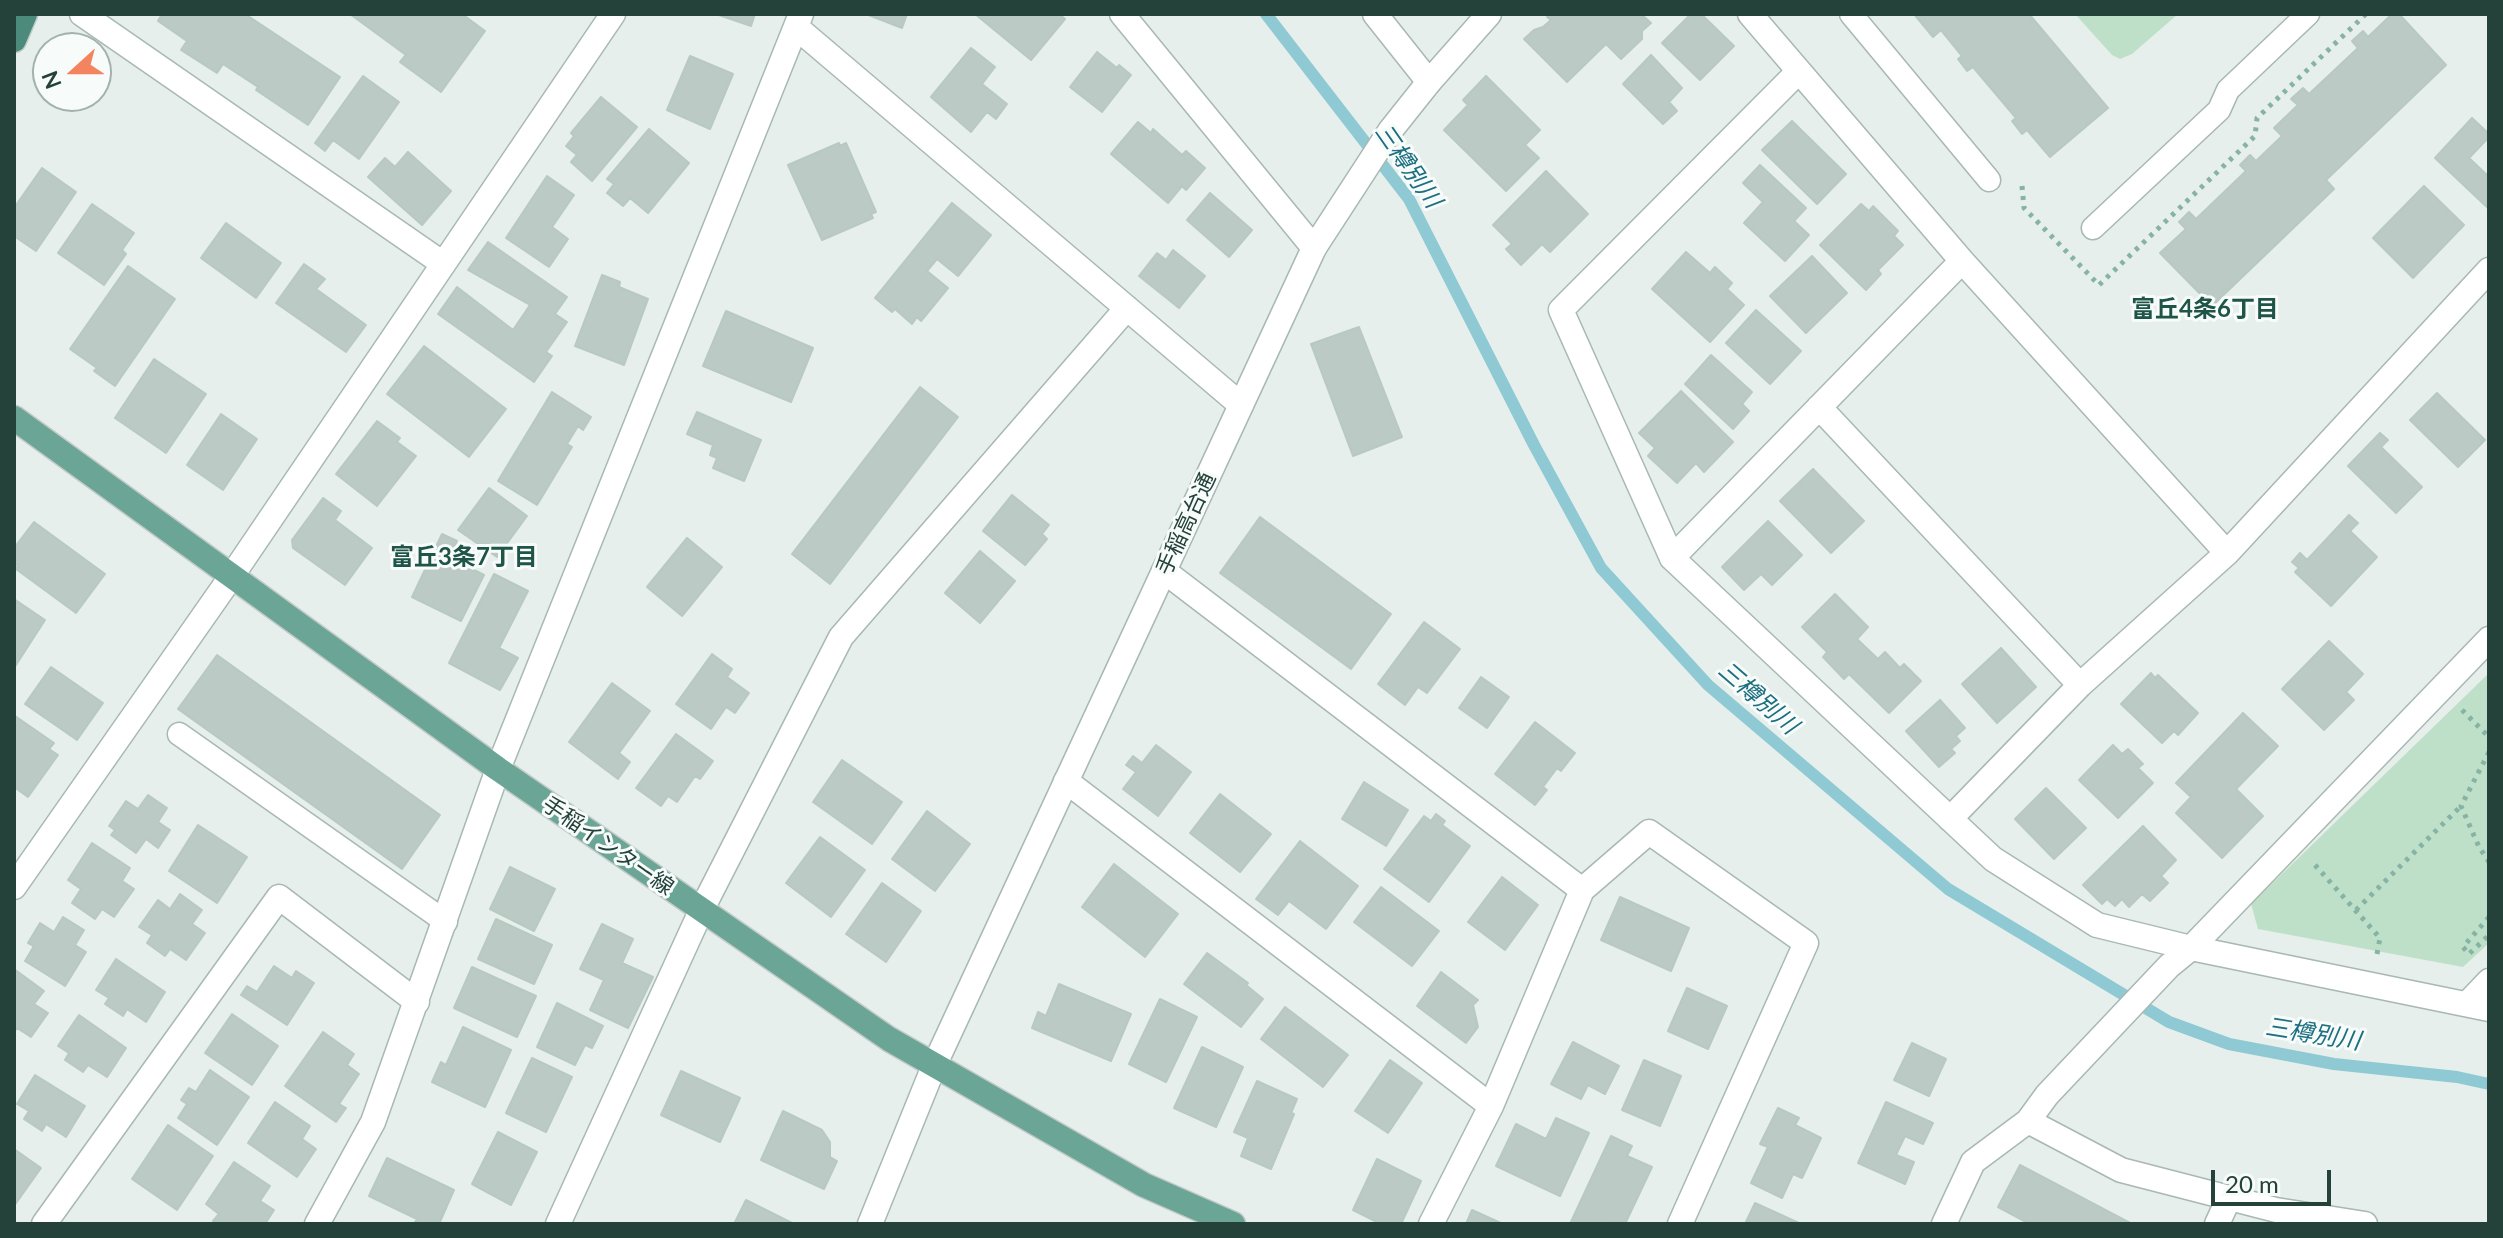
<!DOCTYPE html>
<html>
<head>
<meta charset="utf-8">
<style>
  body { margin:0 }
  #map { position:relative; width:2503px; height:1238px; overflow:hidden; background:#e6efeb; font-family:Lato,sans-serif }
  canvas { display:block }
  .frame { position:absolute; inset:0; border:16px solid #24423a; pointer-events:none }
  .north { position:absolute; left:32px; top:32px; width:80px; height:80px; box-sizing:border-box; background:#f7fbf9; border:2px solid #a3b1ad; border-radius:50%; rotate:249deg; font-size:22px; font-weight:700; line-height:32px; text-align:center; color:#24423a }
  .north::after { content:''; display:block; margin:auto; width:28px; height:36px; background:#f4845f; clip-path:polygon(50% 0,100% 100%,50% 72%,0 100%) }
  .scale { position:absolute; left:2211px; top:1170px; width:120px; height:36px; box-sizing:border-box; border:4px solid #24423a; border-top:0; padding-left:10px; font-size:24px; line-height:28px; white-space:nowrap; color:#24423a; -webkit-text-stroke:6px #f7fbf9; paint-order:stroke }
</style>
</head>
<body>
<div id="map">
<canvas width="2503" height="1238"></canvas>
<div class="frame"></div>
<div class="north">N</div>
<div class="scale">20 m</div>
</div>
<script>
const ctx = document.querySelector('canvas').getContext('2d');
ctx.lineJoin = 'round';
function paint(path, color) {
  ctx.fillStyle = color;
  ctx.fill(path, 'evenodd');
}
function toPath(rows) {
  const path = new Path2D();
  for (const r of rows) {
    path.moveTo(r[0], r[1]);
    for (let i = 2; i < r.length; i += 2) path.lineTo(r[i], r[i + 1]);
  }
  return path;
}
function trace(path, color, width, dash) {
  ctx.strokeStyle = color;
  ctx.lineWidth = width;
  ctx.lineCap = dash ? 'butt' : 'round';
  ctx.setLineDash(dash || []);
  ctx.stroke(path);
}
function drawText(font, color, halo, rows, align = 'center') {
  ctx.font = font + ' Lato,"Noto Sans JP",sans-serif';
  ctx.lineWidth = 6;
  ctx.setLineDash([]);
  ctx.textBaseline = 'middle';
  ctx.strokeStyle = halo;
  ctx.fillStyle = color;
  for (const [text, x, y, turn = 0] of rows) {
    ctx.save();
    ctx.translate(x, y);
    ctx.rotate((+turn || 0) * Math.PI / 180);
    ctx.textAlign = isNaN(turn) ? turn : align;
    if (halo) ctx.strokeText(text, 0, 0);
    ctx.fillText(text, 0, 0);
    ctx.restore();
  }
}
paint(toPath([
  [2075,14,2178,14,2132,54,2120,59,2112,55],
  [2489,673,2489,943,2463,967,2258,929,2251,904]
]), '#bfe0c8');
trace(toPath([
  [1266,14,1409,199,1534,445,1601,568,1708,685,1948,889,2169,1022,2229,1044,2334,1064,2457,1077,2489,1084]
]), '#8ec9d4', 12);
const building = toPath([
  [162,14,245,14,340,77,308,125,256,90,258,87,223,64,217,73,181,50,187,41,158,21,162,14],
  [350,14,462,14,485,31,441,92,400,62,406,55,350,14],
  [716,14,755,14,751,26,716,14],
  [866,14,907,14,902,28,866,14],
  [975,14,1059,14,1065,19,1031,60,975,14],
  [1551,14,1641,14,1651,23,1642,31,1642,39,1621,59,1606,44,1567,82,1524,39,1534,30,1543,27,1551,20,1547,17,1551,14],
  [1691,14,1701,14,1734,46,1700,80,1662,43,1691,14],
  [1914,14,2029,14,2108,108,2050,157,2027,130,2022,134,2012,121,2016,118,1973,67,1967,71,1958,59,1962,56,1941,30,1933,37,1914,14],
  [2392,14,2399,14,2446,65,2326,180,2334,189,2212,306,2160,253,2186,229,2179,222,2189,212,2196,219,2246,171,2240,165,2250,155,2256,161,2282,136,2274,128,2298,105,2291,99,2303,88,2309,94,2358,48,2352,41,2363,31,2368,37,2392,14],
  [971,48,995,67,982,84,1007,104,996,119,987,112,971,132,931,97,971,48],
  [1097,52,1117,68,1119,65,1131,75,1102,112,1070,87,1097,52],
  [1651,55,1682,88,1669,102,1677,111,1663,124,1623,84,1651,55],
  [690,56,733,74,710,129,667,110,690,56],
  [363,76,399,102,359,159,333,140,325,151,315,143,363,76],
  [1486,76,1540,130,1525,145,1539,158,1506,191,1444,130,1468,105,1463,100,1486,76],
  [601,97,637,127,592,181,571,162,577,155,566,146,574,136,571,133,601,97],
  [2472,118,2489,134,2489,137,2469,158,2487,175,2489,173,2489,209,2435,158,2472,118],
  [1792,121,1846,174,1817,204,1762,150,1792,121],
  [1138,122,1151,133,1153,129,1182,155,1186,151,1205,168,1186,190,1182,186,1168,203,1111,154,1138,122],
  [649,129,689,163,648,213,630,198,623,206,607,193,614,184,607,179,649,129],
  [839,143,840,146,846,143,876,212,871,214,873,218,822,240,788,165,839,143],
  [408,152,451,191,422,225,368,177,385,158,395,167,408,152],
  [1760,165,1806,208,1794,221,1809,235,1785,261,1744,223,1763,202,1743,183,1760,165],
  [42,168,76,192,36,251,14,236,14,208,42,168],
  [1546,171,1588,214,1550,252,1542,244,1521,265,1506,249,1512,244,1493,225,1546,171],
  [547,176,574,195,552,227,568,239,549,267,506,238,547,176],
  [2424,186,2464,225,2413,278,2373,238,2424,186],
  [1210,193,1252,230,1229,257,1187,220,1210,193],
  [952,203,991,235,958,276,937,259,927,271,948,288,921,321,917,317,912,324,895,309,892,312,875,298,952,203],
  [92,204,134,233,122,250,126,254,104,285,58,253,92,204],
  [1861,204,1869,211,1873,206,1898,231,1894,236,1903,245,1878,270,1881,274,1866,290,1820,245,1861,204],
  [226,223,281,263,256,298,201,258,226,223],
  [488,242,567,297,555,314,567,322,546,352,552,356,534,382,438,314,457,287,513,330,530,305,468,270,488,242],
  [1173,250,1205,276,1179,308,1139,276,1157,253,1166,260,1173,250],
  [1686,252,1710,273,1715,267,1732,283,1727,289,1744,305,1710,342,1652,289,1686,252],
  [1812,256,1847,293,1806,333,1770,296,1812,256],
  [304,264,325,279,316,289,366,325,346,352,276,303,304,264],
  [128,266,175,299,115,386,94,371,97,368,70,349,128,266],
  [602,275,620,282,619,287,648,299,624,365,575,346,602,275],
  [1756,310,1801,351,1770,384,1726,343,1756,310],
  [726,311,813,348,791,402,703,366,726,311],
  [1359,327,1402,437,1353,456,1311,344,1359,327],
  [424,346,506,409,469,457,387,394,424,346],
  [1711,355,1752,392,1742,404,1749,411,1733,429,1685,384,1711,355],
  [154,359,206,394,166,453,115,418,154,359],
  [920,387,958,417,830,584,792,554,920,387],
  [1681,391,1733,442,1704,472,1696,463,1677,483,1648,456,1655,448,1639,433,1681,391],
  [552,392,591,417,583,430,578,426,567,444,572,447,537,505,498,481,552,392],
  [2437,393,2485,440,2458,467,2410,420,2437,393],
  [697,412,761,440,744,481,713,468,717,458,710,455,713,445,687,434,697,412],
  [221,414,257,439,223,490,187,465,221,414],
  [377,421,400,438,397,442,416,456,377,506,336,474,377,421],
  [2380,433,2388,440,2381,447,2422,487,2396,513,2348,466,2380,433],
  [1813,469,1864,521,1831,553,1780,501,1813,469],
  [489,488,527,516,497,557,458,530,489,488],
  [1012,495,1049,525,1042,534,1047,539,1025,565,983,531,1012,495],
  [323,498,341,511,335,520,372,548,345,585,293,548,292,540,323,498],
  [2349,515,2358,523,2350,531,2377,557,2331,606,2295,572,2299,568,2292,562,2300,553,2307,560,2349,515],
  [1260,517,1391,614,1351,669,1220,573,1260,517],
  [1768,521,1802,555,1772,585,1761,574,1744,590,1722,567,1768,521],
  [34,522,105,574,76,613,16,569,18,566,14,563,14,548,34,522],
  [442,534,457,541,455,546,474,556,468,567,484,575,461,621,412,597,442,534],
  [687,538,722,567,682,616,647,587,687,538],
  [980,551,1015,581,980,623,945,593,980,551],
  [494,574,528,591,499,648,518,658,500,690,449,663,494,574],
  [1835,594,1868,627,1857,639,1878,659,1885,652,1900,668,1904,664,1921,681,1889,713,1849,674,1844,679,1823,657,1827,652,1802,627,1835,594],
  [14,599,45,620,14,668,14,599],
  [1424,622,1460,649,1427,693,1418,687,1405,705,1378,684,1424,622],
  [2329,641,2363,674,2346,692,2354,700,2324,730,2282,689,2329,641],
  [2001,648,2036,687,1997,723,1962,684,2001,648],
  [712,654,732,669,727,677,749,693,735,713,726,707,711,729,676,704,712,654],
  [217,655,440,815,402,869,178,709,217,655],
  [51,667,103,703,77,740,25,704,51,667],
  [2151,673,2155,678,2158,675,2198,713,2178,735,2174,731,2162,743,2121,704,2151,673],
  [1481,677,1509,697,1487,728,1459,708,1481,677],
  [612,683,650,711,619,753,630,762,618,779,569,742,612,683],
  [1940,700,1965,728,1956,736,1960,741,1951,749,1955,753,1939,767,1906,731,1940,700],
  [2243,713,2278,746,2236,789,2263,816,2222,858,2176,813,2191,797,2176,783,2243,713],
  [15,716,54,743,49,749,58,755,28,797,14,787,15,716],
  [1535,722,1575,753,1561,771,1557,768,1543,787,1547,790,1535,805,1495,774,1535,722],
  [676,734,713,761,700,779,695,776,677,802,668,796,661,806,636,788,676,734],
  [1156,745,1191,772,1158,816,1123,789,1136,772,1126,765,1133,756,1142,763,1156,745],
  [2113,745,2122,754,2128,749,2143,764,2138,768,2153,783,2118,818,2079,780,2113,745],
  [842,760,902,802,872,844,813,802,842,760],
  [1364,782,1408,810,1386,846,1342,819,1364,782],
  [2046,788,2086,828,2054,859,2015,819,2046,788],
  [1220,794,1271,834,1240,872,1190,833,1220,794],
  [148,795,167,808,158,822,170,830,158,848,146,839,136,853,111,835,115,830,109,826,126,801,138,809,148,795],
  [927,811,970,844,935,891,892,859,927,811],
  [1436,814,1445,821,1442,825,1470,846,1429,902,1384,869,1424,816,1431,821,1436,814],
  [198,825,247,857,217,903,169,871,198,825],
  [2143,826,2176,860,2161,876,2168,883,2150,901,2142,894,2129,907,2122,899,2115,906,2107,899,2102,904,2083,885,2143,826],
  [820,837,865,870,831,917,786,883,820,837],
  [1300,841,1358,886,1326,929,1289,901,1278,915,1256,899,1300,841],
  [92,843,130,868,122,881,134,889,114,917,102,909,95,919,72,903,81,889,68,880,92,843],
  [1114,864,1178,914,1145,957,1082,907,1114,864],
  [510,867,555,889,534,931,490,909,510,867],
  [1502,877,1538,905,1505,950,1468,922,1502,877],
  [882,883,921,911,886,962,846,934,882,883],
  [1381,887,1439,931,1412,966,1354,922,1381,887],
  [180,894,202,910,192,924,205,933,186,960,170,949,165,956,147,943,152,935,139,927,158,900,170,909,180,894],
  [1620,897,1689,928,1671,971,1601,940,1620,897],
  [63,917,84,930,75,945,86,952,65,986,25,961,34,946,28,943,40,923,54,932,63,917],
  [496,919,552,945,534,984,478,959,496,919],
  [602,924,633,939,622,963,653,977,628,1028,590,1010,604,980,580,969,602,924],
  [1207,953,1248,983,1246,985,1263,999,1241,1027,1184,984,1207,953],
  [116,959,165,992,146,1022,127,1009,123,1016,105,1004,109,998,96,990,116,959],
  [274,966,292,978,296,971,314,983,287,1025,241,995,247,986,257,992,274,966],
  [472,967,536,996,517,1037,454,1008,472,967],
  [14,969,44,991,34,1004,48,1013,31,1037,17,1028,14,1032,14,969],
  [1441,972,1478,1000,1473,1005,1478,1027,1466,1043,1417,1006,1441,972],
  [1059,984,1131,1014,1111,1061,1032,1028,1038,1012,1046,1016,1059,984],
  [1687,988,1727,1006,1708,1049,1668,1031,1687,988],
  [1160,999,1197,1017,1166,1082,1129,1064,1160,999],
  [557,1003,603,1026,592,1048,585,1045,575,1065,537,1047,557,1003],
  [1285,1007,1348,1055,1323,1087,1261,1039,1285,1007],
  [232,1014,278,1046,252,1085,205,1053,232,1014],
  [79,1015,126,1048,107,1077,88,1065,83,1072,65,1060,69,1053,58,1046,79,1015],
  [463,1027,511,1050,485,1107,432,1082,441,1062,446,1065,463,1027],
  [323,1032,354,1054,347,1065,359,1074,339,1104,346,1108,336,1122,285,1086,323,1032],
  [1573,1042,1619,1066,1605,1094,1588,1085,1581,1099,1551,1084,1573,1042],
  [1912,1043,1946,1059,1929,1096,1894,1080,1912,1043],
  [1202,1047,1243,1067,1216,1127,1174,1108,1202,1047],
  [532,1058,572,1077,546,1132,506,1113,532,1058],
  [1390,1060,1422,1083,1388,1133,1355,1111,1390,1060],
  [1644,1060,1681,1076,1660,1126,1622,1110,1644,1060],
  [210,1070,249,1097,217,1145,178,1118,187,1104,181,1100,189,1088,196,1092,210,1070],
  [681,1071,740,1098,720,1142,661,1115,681,1071],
  [35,1075,85,1106,66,1137,46,1124,42,1131,24,1119,29,1111,17,1104,35,1075],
  [1257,1081,1297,1099,1291,1113,1294,1114,1271,1169,1241,1156,1248,1138,1234,1132,1257,1081],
  [275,1102,310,1126,302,1139,316,1149,297,1177,248,1143,275,1102],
  [1886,1102,1933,1123,1923,1144,1905,1136,1896,1155,1914,1162,1905,1184,1858,1163,1886,1102],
  [1778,1108,1799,1118,1795,1125,1821,1138,1802,1178,1793,1174,1782,1198,1751,1183,1768,1147,1760,1144,1778,1108],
  [783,1111,822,1130,830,1142,830,1157,837,1161,824,1189,761,1160,783,1111],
  [1556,1118,1589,1133,1560,1196,1496,1166,1516,1124,1546,1139,1556,1118],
  [168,1125,213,1156,177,1210,132,1179,168,1125],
  [498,1132,537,1152,511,1205,472,1184,498,1132],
  [1611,1136,1632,1146,1627,1156,1652,1167,1625,1224,1612,1221,1610,1224,1570,1224,1611,1136],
  [14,1149,41,1168,14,1206,14,1149],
  [387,1158,454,1190,439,1224,414,1224,417,1219,369,1196,387,1158],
  [1377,1159,1421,1181,1401,1224,1381,1224,1353,1210,1377,1159],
  [234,1162,270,1186,260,1201,274,1210,265,1224,217,1224,213,1221,219,1214,206,1204,234,1162],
  [2020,1165,2132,1224,2030,1224,1998,1207,2020,1165],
  [746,1200,792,1223,791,1224,734,1224,746,1200],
  [1755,1203,1801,1224,1745,1224,1755,1203],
  [1472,1210,1503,1224,1466,1224,1472,1210]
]);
paint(building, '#bbcac4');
trace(building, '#b8c9c2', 2);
const service = toPath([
  [1851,14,1989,180],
  [2093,228,2219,110,2228,90,2308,14],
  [179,734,446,922]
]);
const minor = toPath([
  [82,14,442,263],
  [1122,14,1314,248],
  [1375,14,1429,82],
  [1750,14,1962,261,2227,553],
  [796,27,1241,405],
  [1798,72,1561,310,1672,558,1993,859,2097,925,2191,948,2489,1009],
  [1819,407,2080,685],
  [1672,558,1962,261],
  [1164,571,1582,890],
  [1066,781,1491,1106],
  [1950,819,2080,685,2227,553,2489,270],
  [14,887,231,577,613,14],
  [2467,1004,2489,981],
  [2028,1121,2121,1170,2276,1210,2365,1224],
  [44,1224,279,897,417,1002],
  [317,1224,373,1122,498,769,801,14],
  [558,1224,701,911,841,637,1127,308],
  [1431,1224,1491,1106,1582,890,1649,832,1806,943,1680,1224],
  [1944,1224,1973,1162,2028,1121,2047,1095,2169,966,2191,948,2489,639],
  [2217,1224,2229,1198]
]);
const tertiary = toPath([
  [870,1224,934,1066,1314,248,1390,131,1429,82,1489,14]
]);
const primary = toPath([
  [14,418,498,769,889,1039,1144,1185,1233,1224]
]);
const trunk = toPath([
  [14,40,25,14]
]);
trace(service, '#a8b8b2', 25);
trace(minor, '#a8b8b2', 27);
trace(tertiary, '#a8b8b2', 27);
trace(primary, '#c2cac8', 27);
trace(trunk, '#c2cac8', 27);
trace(toPath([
  [2022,186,2024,208,2099,285,2255,136,2257,118,2366,14],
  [2462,710,2489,737],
  [2489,752,2461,806,2479,847,2489,862],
  [2315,865,2380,938,2377,954],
  [2356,910,2461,806],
  [2489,917,2463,947,2469,954,2489,935]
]), '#86b3a5', 5, [4, 6]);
trace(service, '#fff', 22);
trace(minor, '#fff', 24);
trace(tertiary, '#fff', 24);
trace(primary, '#6aa596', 24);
trace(trunk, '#4c8a7c', 24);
drawText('22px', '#24423a', '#f7fbf9', [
  ["手稲高台通",1186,524,-65],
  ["手稲インター線",608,846,35]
]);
drawText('italic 24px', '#1c6f80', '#f7fbf9', [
  ["三樽別川",1408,166,55],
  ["三樽別川",1758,698,41],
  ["三樽別川",2313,1034,9]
]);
drawText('bold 24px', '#1f5548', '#f7fbf9', [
  ["富丘4条6丁目",2205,309],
  ["富丘3条7丁目",464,557]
]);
</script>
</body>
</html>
